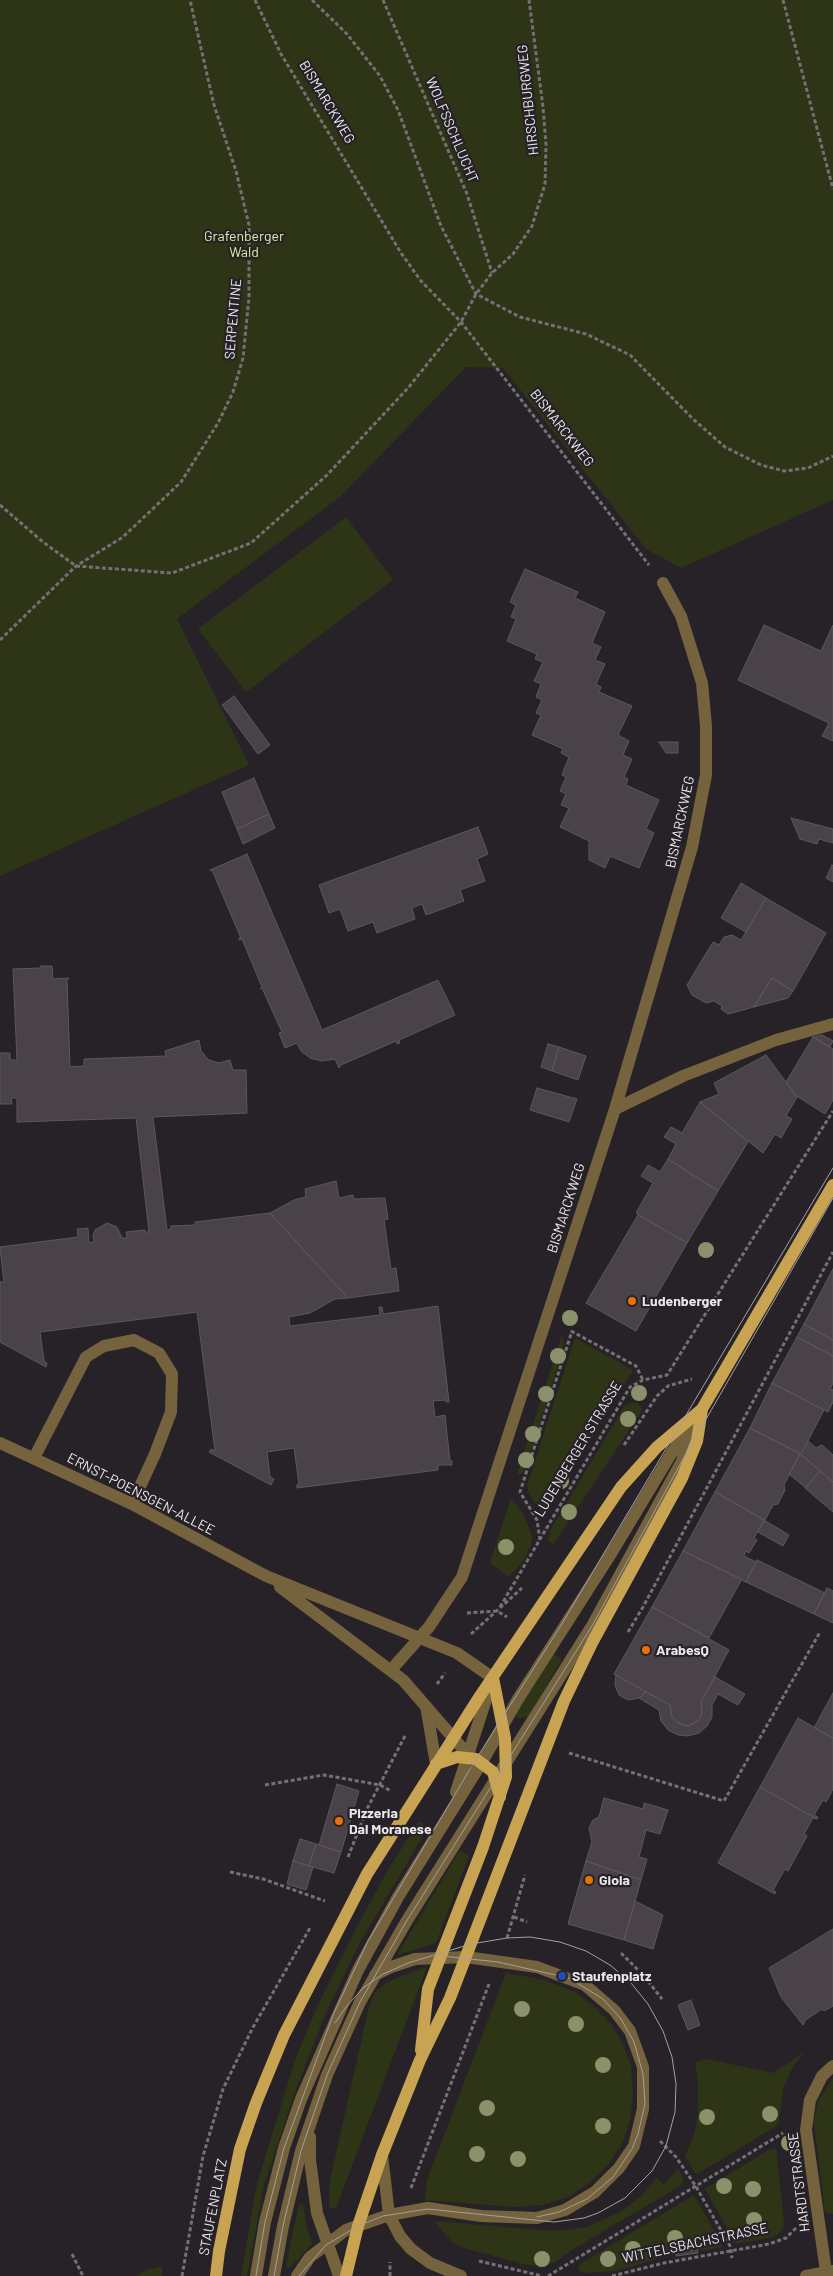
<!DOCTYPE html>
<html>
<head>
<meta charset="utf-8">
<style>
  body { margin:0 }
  canvas { display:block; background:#272227 }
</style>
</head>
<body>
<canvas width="833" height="2276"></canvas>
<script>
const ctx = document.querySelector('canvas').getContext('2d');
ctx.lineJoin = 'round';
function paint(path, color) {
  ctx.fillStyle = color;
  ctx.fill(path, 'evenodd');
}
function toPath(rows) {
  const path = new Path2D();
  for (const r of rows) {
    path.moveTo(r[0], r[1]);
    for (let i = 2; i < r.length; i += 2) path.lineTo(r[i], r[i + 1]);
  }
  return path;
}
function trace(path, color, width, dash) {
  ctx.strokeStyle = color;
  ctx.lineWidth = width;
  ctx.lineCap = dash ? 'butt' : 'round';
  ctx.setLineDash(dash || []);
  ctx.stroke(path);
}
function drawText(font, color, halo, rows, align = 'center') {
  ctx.font = font + ' Barlow,sans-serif';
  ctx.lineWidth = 4.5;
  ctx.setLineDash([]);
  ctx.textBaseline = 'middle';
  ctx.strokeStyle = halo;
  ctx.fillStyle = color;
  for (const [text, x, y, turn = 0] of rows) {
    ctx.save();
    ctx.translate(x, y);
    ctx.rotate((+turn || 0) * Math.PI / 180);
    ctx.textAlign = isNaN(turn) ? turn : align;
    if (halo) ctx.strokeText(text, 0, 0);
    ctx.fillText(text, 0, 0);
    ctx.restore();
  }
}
paint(toPath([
  [0,0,833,0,833,500,681,568,646,549,503,368,466,367,340,497,177,619,249,765,0,876],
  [346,517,393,580,246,692,198,629],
  [562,1334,564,1342,562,1353,526,1467,523,1473,517,1475],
  [575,1338,633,1370,548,1509,541,1512,529,1494,527,1485],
  [630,1403,637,1403,643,1409,553,1545,548,1540,551,1529,624,1407],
  [511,1498,523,1513,532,1536,531,1545,524,1560,509,1577,490,1563],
  [551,1653,562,1659,528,1717,518,1718,515,1714],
  [418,1822,422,1823,427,1828,426,1831,359,1944,326,2013,296,2089,264,2185,247,2276,241,2276,257,2184,295,2060,318,2005,350,1940,385,1875],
  [460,1850,469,1856,436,1943,397,1955],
  [427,1967,336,2208,332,2209,329,2205,330,2180,369,2007,375,1992,384,1985,394,1979],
  [506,1973,544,1980,575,1992,594,2006,612,2025,623,2044,631,2065,633,2097,630,2120,623,2142,608,2165,589,2183,568,2197,542,2205,515,2207,425,2200,427,2180,433,2164],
  [805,2052,793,2066,783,2089,778,2125,699,2173,695,2173,685,2156,695,2132,698,2113,698,2080,695,2062,707,2059,773,2073],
  [833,2078,833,2214,825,2212,814,2124,818,2101],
  [776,2148,784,2222,783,2229,774,2237,736,2244,705,2189,770,2149],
  [678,2168,684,2180,680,2186,575,2248,555,2262,543,2267,524,2264,467,2249,453,2243,434,2221,553,2231,584,2228,616,2214,631,2204,641,2196,657,2178,664,2185],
  [694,2195,723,2247,663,2257,616,2271,583,2273,580,2271,578,2267,580,2264],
  [299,2204,303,2205,307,2228,312,2244,290,2268,287,2268,286,2266],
  [162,2266,162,2276,137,2276,146,2270]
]), '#2e3416');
const building = toPath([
  [525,569,578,592,575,598,605,612,592,643,601,647,595,660,605,664,596,684,601,687,599,692,632,706,618,735,629,741,623,755,632,759,624,777,628,779,626,785,659,800,646,829,654,833,639,868,610,856,605,868,589,860,589,841,560,827,569,808,561,805,566,794,560,791,566,777,562,775,569,757,561,753,563,749,532,735,541,715,536,713,542,700,536,697,541,684,534,681,543,662,535,659,537,654,507,641,516,619,511,617,516,605,510,602,525,569],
  [764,625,821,651,833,625,833,741,822,736,829,723,738,680,764,625],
  [234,696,270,745,258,754,222,705,234,696],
  [659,742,678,742,678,753,666,753,659,742],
  [254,778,269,814,237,829,222,792,254,778],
  [269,814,275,828,243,844,237,829,269,814],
  [791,818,833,829,833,843,819,839,817,844,800,839,791,818],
  [478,827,488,854,477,859,485,881,460,890,464,901,426,915,422,904,412,908,415,919,377,933,373,922,348,931,340,909,329,913,319,885,478,827],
  [247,854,322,1030,438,980,455,1015,399,1040,400,1043,397,1044,396,1041,341,1065,339,1068,335,1059,322,1061,310,1058,301,1051,297,1043,285,1048,279,1033,282,1032,262,988,260,989,262,987,242,939,239,940,239,938,241,938,212,870,210,871,210,870,247,854],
  [832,865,833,866,833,882,826,878,832,865],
  [741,883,766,898,746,932,721,918,741,883],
  [766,898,826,933,793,991,772,978,754,1007,728,1014,721,1009,722,1006,714,1001,706,1003,692,995,687,985,713,942,719,945,724,937,732,935,741,940,766,898],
  [41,966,52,966,53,979,69,978,67,980,70,1067,84,1066,84,1059,166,1056,165,1051,199,1040,201,1051,209,1060,219,1063,230,1060,233,1070,246,1070,247,1113,153,1117,167,1230,171,1229,171,1226,195,1225,195,1222,270,1213,348,1298,335,1299,310,1313,289,1317,290,1326,380,1315,379,1307,382,1307,383,1314,438,1306,449,1402,446,1402,446,1400,433,1401,435,1417,445,1415,450,1461,452,1461,452,1465,438,1465,438,1470,297,1488,297,1485,299,1484,294,1448,267,1452,270,1477,274,1479,271,1485,209,1452,211,1449,215,1451,197,1312,40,1332,44,1361,47,1363,46,1367,0,1342,0,1282,4,1282,0,1247,78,1237,77,1229,88,1228,89,1243,94,1242,93,1235,95,1230,107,1223,117,1227,122,1238,127,1238,126,1232,145,1230,145,1232,149,1232,136,1118,17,1122,17,1098,11,1098,12,1104,0,1104,0,1053,10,1053,10,1060,17,1060,13,969,41,968,41,966],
  [772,978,793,991,788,998,754,1007,772,978],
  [822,1035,833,1041,830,1047,813,1037,822,1035],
  [813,1037,833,1049,833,1100,825,1114,795,1095,786,1082,813,1037],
  [548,1044,559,1047,552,1071,541,1067,548,1044],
  [559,1047,586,1056,578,1080,552,1071,559,1047],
  [766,1055,797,1097,786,1116,792,1119,781,1138,775,1134,763,1153,700,1102,719,1094,714,1083,766,1055],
  [537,1088,577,1099,569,1122,530,1110,537,1088],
  [700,1102,748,1142,718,1191,668,1159,676,1144,664,1137,671,1127,682,1133,700,1102],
  [668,1159,718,1191,687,1243,636,1213,653,1183,641,1176,648,1165,660,1172,668,1159],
  [336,1181,339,1198,353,1195,354,1199,385,1198,388,1219,384,1220,391,1269,396,1268,399,1291,348,1298,270,1213,294,1200,306,1197,305,1189,336,1181],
  [638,1215,687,1243,636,1331,586,1303,638,1215],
  [833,1269,833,1340,804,1324,833,1269],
  [804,1324,833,1340,833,1356,797,1337,804,1324],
  [797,1337,833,1356,833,1383,830,1389,833,1390,833,1402,828,1412,772,1383,797,1337],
  [772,1383,824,1410,801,1454,750,1428,772,1383],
  [750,1428,800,1454,784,1485,785,1490,778,1504,773,1505,765,1520,715,1492,750,1428],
  [808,1441,816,1448,822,1445,833,1455,833,1482,801,1454,808,1441],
  [800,1454,820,1471,806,1488,789,1474,800,1454],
  [820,1471,833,1482,833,1512,805,1488,820,1471],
  [715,1492,764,1520,754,1538,757,1540,749,1553,746,1551,744,1556,756,1562,746,1582,683,1551,715,1492],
  [764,1520,789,1535,783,1546,758,1532,764,1520],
  [683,1551,742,1579,709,1638,652,1607,683,1551],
  [757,1560,825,1593,814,1614,746,1582,757,1560],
  [827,1588,833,1591,833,1623,814,1614,827,1588],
  [652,1607,729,1650,701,1702,702,1714,694,1724,688,1726,676,1722,672,1717,670,1705,614,1674,652,1607],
  [616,1675,646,1692,639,1698,628,1700,619,1695,615,1685,616,1675],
  [715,1677,745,1694,738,1705,718,1694,712,1705,712,1717,707,1726,699,1733,688,1736,678,1735,668,1730,661,1721,659,1710,639,1698,646,1692,670,1705,672,1717,682,1725,688,1726,699,1720,702,1714,701,1702,715,1677],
  [833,1693,833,1738,814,1728,833,1693],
  [798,1718,833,1738,833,1789,826,1802,823,1800,814,1815,818,1817,817,1819,760,1787,798,1718],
  [337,1784,359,1791,341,1852,319,1845,337,1784],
  [760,1787,817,1819,813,1818,804,1834,807,1836,788,1871,785,1869,773,1890,776,1892,775,1894,718,1863,760,1787],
  [604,1798,643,1809,644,1803,668,1810,660,1834,646,1830,639,1857,647,1859,641,1880,586,1861,592,1842,589,1828,593,1820,599,1817,604,1798],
  [300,1839,316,1844,309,1866,293,1861,300,1839],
  [316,1844,341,1852,334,1873,309,1866,316,1844],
  [293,1861,313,1867,306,1890,287,1884,293,1861],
  [586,1861,641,1880,624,1940,568,1924,586,1861],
  [635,1901,663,1915,653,1949,624,1940,635,1901],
  [833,1929,833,2006,824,2011,822,2009,804,2021,805,2022,803,2025,781,1997,769,1968,833,1929],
  [691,2000,700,2025,688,2030,678,2005,691,2000],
  [696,2244,698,2253,676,2256,675,2248,696,2244]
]);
paint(building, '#494349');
trace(building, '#5d575d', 1);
trace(toPath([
  [255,0,281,54,401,253,421,281,461,322,649,565],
  [312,0,347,34,380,76,398,110,441,226,476,294,520,317,586,334,630,355,693,419,725,447,761,465,784,471,808,468,833,456],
  [383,0,467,194,492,273],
  [783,0,833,189],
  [0,505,43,542,76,566,172,573,251,543,327,475,408,388,461,322,476,294,492,273,513,254,532,226,545,184,546,145,543,107,529,0],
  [0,640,76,566,123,537,181,482,218,423,233,392,243,358,249,297,249,225,236,171,214,105,190,0],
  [571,1331,636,1366,643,1380],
  [624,1445,657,1396,668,1386,692,1379],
  [540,1540,537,1520,520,1492,572,1331],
  [500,1607,630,1387,643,1380,667,1375,833,1111],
  [467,1613,497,1611,507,1617],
  [628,1632,643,1607,833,1252],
  [471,1634,522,1588],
  [437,1684,445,1673],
  [569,1753,724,1801,820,1632],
  [265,1785,324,1775,380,1785,391,1791],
  [348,1857,367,1809,406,1734],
  [230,1872,263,1879,325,1901],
  [514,1917,527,1922],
  [507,1938,525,1875],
  [621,1953,644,1976,662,1999],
  [660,2141,676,2157,695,2185,730,2246,732,2258],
  [411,2188,489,1984],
  [72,2254,83,2276],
  [479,2261,542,2276],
  [182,2276,203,2156,223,2089,252,2029,310,1928],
  [390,2276,390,2262],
  [548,2276,783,2133],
  [612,2276,664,2263,769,2244,786,2238,796,2228]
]), '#747074', 3, [4, 2.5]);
trace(toPath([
  [615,1109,683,1076,776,1040,833,1024],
  [0,1443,132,1504,266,1576,457,1653,493,1678,456,1792],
  [34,1458,86,1357,104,1346,134,1340,159,1353,172,1374,171,1412,155,1454,132,1504],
  [280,1587,403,1680,469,1756],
  [391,1670,429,1627,462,1577,615,1109,692,847,706,775,706,726,702,683,681,616,663,583],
  [426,1706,436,1764],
  [310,2137,310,2160,317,2213,339,2276],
  [382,2155,389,2215,400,2236,411,2249,430,2263,461,2276],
  [826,2272,806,2130,810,2100,822,2076,833,2066],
  [256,2276,265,2222,284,2148,301,2099,358,1970,398,1897,482,1762,518,1699,612,1552,671,1454,698,1415],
  [274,2276,283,2226,301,2151,327,2075,360,2002,406,1922,592,1626,682,1461,695,1428],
  [297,2276,310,2257,346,2230,389,2215,428,2208,481,2216,537,2218,565,2210,595,2192,619,2168,634,2146,643,2109,643,2067,630,2031,614,2010,585,1985,537,1967,466,1957,415,1959,391,1967,375,1975],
  [806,2276,833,2271]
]), '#75633e', 12);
trace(toPath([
  [436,1764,457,1757,476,1759,493,1772,500,1797],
  [421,2050,428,1989,483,1847,506,1777,505,1738,493,1678],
  [216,2276,219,2251,240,2149,256,2103,284,2035,367,1874,480,1696,621,1487,657,1447,702,1409,833,1185],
  [346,2276,358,2226,382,2155,420,2060,450,1998,564,1701,593,1641,682,1478,697,1441,702,1409]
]), '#c8a351', 12);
trace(toPath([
  [442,1956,498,1962,569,1978,603,1999,621,2019,634,2042,643,2074,645,2104,638,2134,632,2149,613,2177,587,2199,559,2212,537,2217],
  [256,2276,265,2222,284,2148,333,2015,368,1941,476,1759,560,1627,833,1168],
  [274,2276,283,2226,301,2151,327,2075,360,2002,406,1922,592,1626,682,1461,833,1198],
  [299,2276,326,2245,358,2226,383,2216,428,2209,554,2222,584,2218,598,2213,625,2198,652,2171,666,2146,675,2112,676,2084,672,2057,663,2031,648,2004,631,1983,610,1965,586,1951,560,1942,530,1937,507,1938,471,1944,408,1963,383,1974,363,1988,346,2007,335,2023]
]), '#a3a0a3', 1);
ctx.fillStyle = '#8b916a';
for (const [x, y] of [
  [706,1250],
  [570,1318],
  [558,1356],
  [639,1393],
  [546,1394],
  [628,1419],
  [533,1434],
  [526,1460],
  [561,1481],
  [569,1512],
  [506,1547],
  [522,2009],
  [576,2024],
  [603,2065],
  [487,2108],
  [770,2114],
  [707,2117],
  [603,2126],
  [789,2143],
  [477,2154],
  [518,2159],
  [724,2186],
  [753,2189],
  [754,2220],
  [675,2238],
  [633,2249],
  [542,2259],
  [608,2259]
]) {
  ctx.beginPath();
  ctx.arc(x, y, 8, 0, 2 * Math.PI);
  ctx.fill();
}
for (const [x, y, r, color] of [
  [632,1301,5,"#e8710a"],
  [646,1650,5,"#e8710a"],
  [339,1821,5,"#e8710a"],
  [589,1880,5,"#e8710a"],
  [562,1976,5,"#1a4fb4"]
]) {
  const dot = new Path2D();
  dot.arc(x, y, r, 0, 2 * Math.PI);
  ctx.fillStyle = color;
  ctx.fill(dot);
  trace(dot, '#272227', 2);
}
drawText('14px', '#ebe8eb', '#272227', [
  ["HIRSCHBURGWEG",528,100,-96],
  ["BISMARCKWEG",327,102,59],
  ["WOLFSSCHLUCHT",452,130,67],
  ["SERPENTINE",233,319,-85],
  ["BISMARCKWEG",562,428,52],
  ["BISMARCKWEG",680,822,-78],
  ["BISMARCKWEG",566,1208,-72],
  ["LUDENBERGER STRASSE",578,1449,-59],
  ["ERNST-POENSGEN-ALLEE",141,1494,27],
  ["HARDTSTRASSE",799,2182,-97],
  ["STAUFENPLATZ",213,2207,-79],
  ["WITTELSBACHSTRASSE",695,2243,-12]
]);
drawText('14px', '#dceca0', '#272227', [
  ["Grafenberger",244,236],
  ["Wald",244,252]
]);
drawText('bold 14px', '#ebe8eb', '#272227', [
  ["Ludenberger",642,1301],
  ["ArabesQ",656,1650],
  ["Pizzeria",349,1813],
  ["Dal Moranese",349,1829],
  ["Gioia",599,1880],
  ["Staufenplatz",572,1976]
], 'left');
</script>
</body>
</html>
